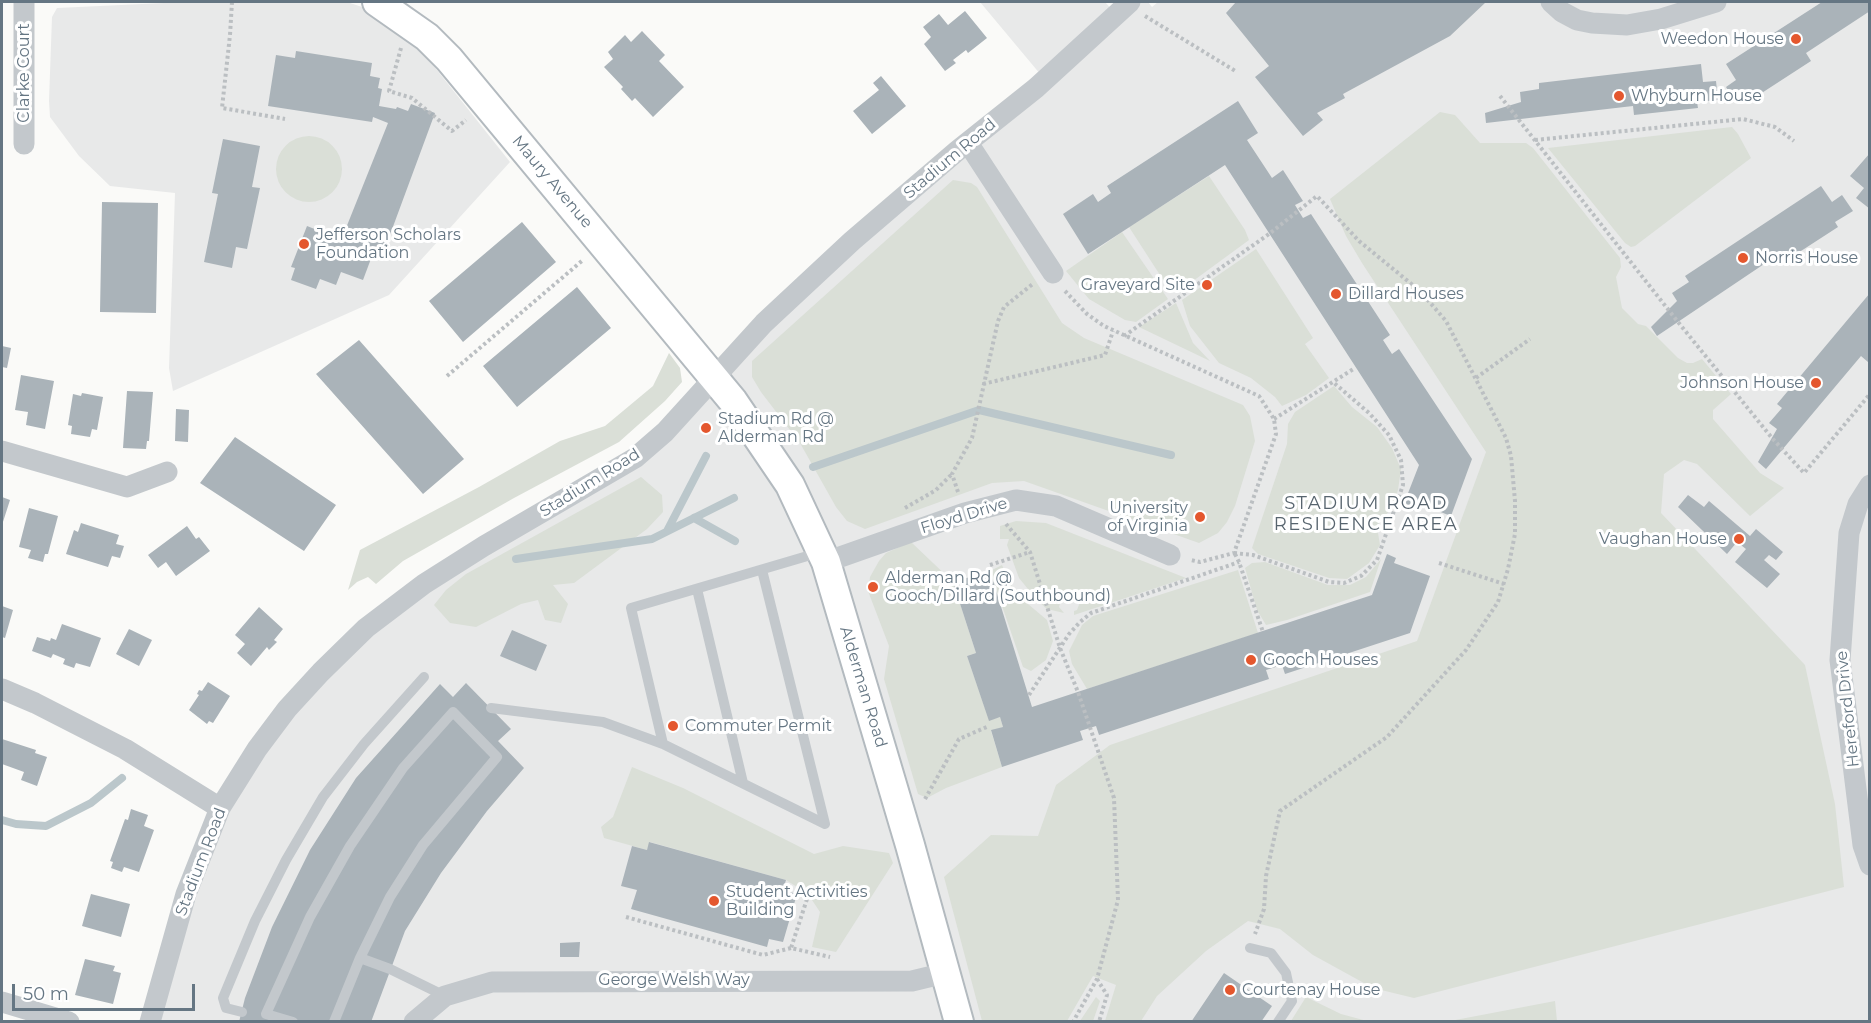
<!DOCTYPE html>
<html>
<head>
<meta charset="utf-8">
<style>
  body { margin:0 }
  #map { position:relative; width:1871px; height:1023px; overflow:hidden; background:#fafaf8; font-family:Montserrat,sans-serif }
  canvas { display:block }
  .frame { position:absolute; inset:0; border:3px solid #657683; pointer-events:none }
  .scale { position:absolute; left:12px; top:984px; width:183px; height:27px; box-sizing:border-box; border:3px solid #657683; border-top:0; padding-left:8px; font-size:18px; line-height:21px; white-space:nowrap; color:#657683; -webkit-text-stroke:4px #fff; paint-order:stroke }
</style>
</head>
<body>
<div id="map">
<canvas width="1871" height="1023"></canvas>
<div class="frame"></div>
<div class="scale">50 m</div>
</div>
<script>
const ctx = document.querySelector('canvas').getContext('2d');
ctx.lineJoin = 'round';
function paint(path, color) {
  ctx.fillStyle = color;
  ctx.fill(path, 'evenodd');
}
function toPath(rows) {
  const path = new Path2D();
  for (const r of rows) {
    if (r.length === 3) {
      path.moveTo(r[0] + r[2], r[1]);
      path.arc(r[0], r[1], r[2], 0, 2 * Math.PI);
      continue;
    }
    path.moveTo(r[0], r[1]);
    for (let i = 2; i < r.length; i += 2) path.lineTo(r[i], r[i + 1]);
  }
  return path;
}
function trace(path, color, width, dash) {
  ctx.strokeStyle = color;
  ctx.lineWidth = width;
  ctx.lineCap = dash ? 'butt' : 'round';
  ctx.setLineDash(dash || []);
  ctx.stroke(path);
}
function drawText(font, color, halo, rows, align = 'center') {
  ctx.font = font + ' Montserrat,sans-serif';
  ctx.lineWidth = 6;
  ctx.setLineDash([]);
  ctx.textBaseline = 'middle';
  ctx.strokeStyle = halo;
  ctx.fillStyle = color;
  for (const [text, x, y, turn = 0] of rows) {
    ctx.save();
    ctx.translate(x, y);
    ctx.rotate((+turn || 0) * Math.PI / 180);
    ctx.textAlign = isNaN(turn) ? turn : align;
    if (halo) ctx.strokeText(text, 0, 0);
    ctx.fillText(text, 0, 0);
    ctx.restore();
  }
}
paint(toPath([
  [185,2,347,2,362,7,410,36,510,162,389,295,173,391,169,368,175,193,110,186,79,156,50,117,49,101,52,17,57,8],
  [980,2,1105,2,1116,14,1130,2,1148,2,1152,7,1158,2,1869,2,1869,1021,148,1022,219,804,348,642,651,446,753,331,1046,81]
]), '#e8e9e9');
paint(toPath([
  [1440,112,1455,115,1480,143,1526,143,1533,148,1620,258,1621,267,1616,277,1622,308,1638,324,1646,326,1678,358,1687,363,1693,363,1702,359,1731,394,1713,410,1713,419,1760,473,1784,488,1750,516,1697,464,1684,460,1664,474,1661,513,1805,665,1835,804,1844,887,1414,998,1373,988,1313,955,1280,929,1248,921,1206,951,1157,996,1141,1021,1105,1021,1116,985,1093,976,1067,1021,982,1021,944,877,991,835,1038,836,1056,785,1110,745,1417,641,1486,452,1362,263,1346,236,1330,199],
  [1732,127,1738,134,1751,158,1635,246,1631,247,1625,243,1548,148],
  [309,169,33],
  [1209,176,1245,230,1249,240,1178,292,1169,289,1129,227],
  [953,180,971,183,977,187,1062,323,1084,338,1243,405,1250,416,1255,441,1235,506,1227,522,1218,533,1199,543,1024,481,992,483,865,529,847,521,836,507,800,443,761,392,752,377,752,361],
  [1122,232,1168,299,1136,322,1125,320,1089,299,1066,271],
  [1256,249,1313,338,1305,344,1329,378,1306,395,1282,406,1275,397,1251,378,1219,363,1190,326,1182,300],
  [1176,303,1193,343,1210,361,1139,327],
  [669,353,680,368,682,382,665,401,619,442,514,498,403,561,376,584,368,577,357,582,348,590,360,550,479,487,560,441,605,426,653,386],
  [1334,386,1352,407,1377,427,1392,448,1401,469,1398,490,1392,509,1381,519,1377,527,1380,545,1369,563,1347,579,1329,578,1258,554,1252,548,1287,444,1288,424,1295,412],
  [641,477,662,495,663,512,647,529,574,583,553,585,568,604,561,623,545,620,538,600,521,604,476,627,450,623,434,605,446,590,466,574],
  [1016,521,1046,523,1186,578,1074,615,1074,611,1077,610,1080,602,1074,594,1068,593,1062,597,1059,607,1064,613,1047,609,1037,600,1019,578,1007,545,1009,539,1000,539,1000,526],
  [911,542,953,582,976,653,967,656,989,720,1000,717,1003,727,991,731,1002,767,946,788,927,798,918,794,884,679,889,646,868,591,870,577,879,561,886,553],
  [1381,559,1370,592,1287,620,1266,625,1257,610,1245,568,1252,563,1265,562,1328,585,1350,585,1366,577],
  [1002,565,1009,582,1022,599,1047,620,1053,641,1046,660,1031,671,1023,667,990,571],
  [1238,570,1258,633,1087,689,1072,664,1069,651,1082,625,1093,616],
  [632,767,683,788,814,854,843,846,889,853,893,863,836,952,812,947,820,912,808,894,786,880,650,842,647,850,604,838,601,827,613,817],
  [1096,997,1100,1001,1093,1021,1080,1021],
  [1306,997,1341,1014,1367,1021,1291,1021],
  [1555,1001,1557,1021,1450,1021]
]), '#dadfd7');
trace(toPath([
  [813,467,979,410,1171,455],
  [694,518,735,541],
  [667,531,706,456],
  [516,559,652,539,734,498],
  [2,820,16,824,46,826,91,803,122,778]
]), '#bbc7cb', 8);
paint(toPath([
  [1236,2,1486,2,1450,36,1343,94,1345,98,1317,113,1323,120,1303,136,1255,77,1269,66,1226,13],
  [1822,2,1870,2,1870,11,1806,53,1811,61,1754,98,1751,93,1736,103,1726,87,1736,80,1726,64],
  [965,11,987,38,968,53,966,50,953,60,956,63,945,71,924,44,931,37,923,27,939,14,948,25],
  [642,31,665,55,659,61,684,87,653,117,635,98,632,101,621,89,623,87,604,67,613,59,608,52,625,35,631,42],
  [296,51,372,63,370,76,380,78,378,88,382,89,379,106,396,109,397,107,408,111,411,104,435,113,384,251,375,248,363,280,341,272,336,285,320,279,316,289,291,280,295,268,291,267,307,226,345,241,347,234,344,233,388,123,373,117,372,122,268,106,276,55,295,58],
  [1701,64,1703,82,1716,81,1718,100,1697,102,1698,108,1634,115,1633,106,1486,123,1485,113,1521,102,1520,92,1539,89,1539,83],
  [881,76,906,106,872,134,853,111,879,90,873,83],
  [1238,101,1258,133,1247,140,1272,178,1283,170,1303,201,1295,205,1303,218,1311,214,1390,335,1383,340,1392,354,1399,349,1472,459,1451,516,1417,503,1414,511,1403,506,1419,465,1225,165,1088,254,1063,214,1093,194,1098,202,1111,193,1107,186],
  [223,139,260,146,252,187,260,188,247,249,236,247,232,268,204,262,218,194,212,193],
  [1870,153,1870,209,1856,198,1864,188,1850,176],
  [1821,186,1832,202,1842,195,1853,211,1835,222,1838,227,1784,262,1779,254,1657,336,1651,327,1677,301,1672,293,1689,282,1685,276],
  [102,202,158,203,156,313,100,312],
  [522,222,556,262,463,342,429,301],
  [577,287,611,328,517,407,483,366],
  [1870,293,1870,361,1868,362,1861,356,1766,469,1758,462,1777,429,1769,423,1782,408,1777,404],
  [359,340,464,459,423,494,316,374],
  [2,346,11,348,7,368,2,367],
  [21,375,54,381,45,429,26,425,28,412,15,410],
  [127,391,153,392,149,441,147,441,146,449,123,448],
  [82,393,103,397,97,430,92,429,90,437,71,434,72,426,68,425,73,394,81,396],
  [176,409,189,410,188,442,175,441],
  [235,437,336,505,304,551,200,483],
  [1688,495,1704,507,1709,501,1750,536,1756,529,1783,552,1776,560,1769,555,1764,560,1780,574,1767,588,1735,562,1746,549,1737,542,1727,554,1678,507],
  [2,497,10,500,2,525],
  [29,508,58,516,48,554,45,554,43,562,28,558,31,550,19,547],
  [81,523,119,535,116,544,124,546,120,558,112,556,108,567,66,554,74,530,78,532],
  [187,526,196,539,199,537,210,551,176,576,166,562,158,568,148,555],
  [1387,554,1396,558,1394,563,1430,576,1410,633,1285,674,1282,665,1266,670,1269,679,1099,735,1096,726,1080,731,1083,740,1002,767,991,730,1003,727,1000,717,989,721,967,656,976,653,953,582,990,571,1032,707,1372,595],
  [2,606,13,610,5,638,2,637],
  [259,607,283,629,274,640,277,642,269,650,267,647,251,666,237,653,245,644,235,635],
  [62,624,101,638,90,667,76,663,74,668,63,664,65,659,53,654,51,658,32,651,37,637,50,641,51,638,56,640],
  [129,629,152,640,139,666,116,654],
  [512,630,547,645,536,671,500,656],
  [208,682,230,696,213,723,209,721,207,724,189,710,199,695,197,694,199,690,202,691],
  [466,683,511,729,498,741,524,768,487,811,441,873,405,931,371,1022,239,1022,245,998,272,927,310,850,356,778,440,684,453,697],
  [2,739,36,750,35,753,47,757,37,786,21,780,24,772,2,764],
  [131,809,148,815,144,826,154,830,139,872,124,867,122,872,111,868,113,862,110,861,125,819,128,820],
  [649,842,786,880,783,890,797,894,783,942,769,939,767,947,631,909,637,890,621,886,632,846,647,850],
  [91,894,130,904,121,937,82,926],
  [580,942,579,957,560,957,560,943],
  [85,959,115,966,113,971,121,973,113,1004,75,995],
  [1224,973,1272,1006,1261,1022,1191,1022]
]), '#aab3b9');
const secondary = toPath([
  [377,2,427,37,449,59,733,401,790,485,826,562,910,845,959,1022]
]);
trace(secondary, '#b3babf', 32);
trace(toPath([
  [232,2,230,35,222,108,285,119],
  [1145,16,1237,72],
  [401,48,389,91,412,98,452,131,466,120],
  [1500,96,1678,322,1772,438,1804,473,1870,394],
  [1535,140,1743,119,1775,127,1794,141],
  [1065,291,1087,314,1104,326,1259,396,1274,419,1276,434,1234,553,1200,562,1191,560],
  [1124,336,1269,234,1317,196,1359,241,1420,291,1446,321,1506,438,1511,456,1515,501,1515,534,1508,569,1498,602,1466,650,1387,737,1280,811,1266,876,1264,909,1255,934],
  [447,376,583,260],
  [1476,378,1530,339],
  [983,384,1105,355,1113,331],
  [1274,419,1355,368],
  [958,492,952,474,972,438,998,321,1004,307,1034,283],
  [905,508,936,490,952,474],
  [1006,524,1030,552,1060,648,1078,692,1114,798,1118,900,1097,979,1073,1022],
  [1234,553,1253,555,1329,582,1344,583,1361,576,1377,560,1403,485,1401,460,1389,435,1369,413,1333,382],
  [1235,554,1239,562,1263,632],
  [1439,563,1504,584],
  [990,571,990,565,1030,552],
  [1029,695,1069,634,1080,622,1091,613,1239,562],
  [925,799,959,739,989,726],
  [807,899,791,948,830,957],
  [626,917,763,955,791,948],
  [1097,979,1107,995,1099,1022]
]), '#bbbfc2', 4, [3, 3]);
trace(toPath([
  [762,570,825,824,663,744,631,608,821,552],
  [697,589,743,783],
  [491,708,603,722,663,744],
  [1250,948,1271,953,1286,973,1292,1001,1278,1022],
  [360,958,390,969,445,996],
  [242,1012,226,1008,223,998,255,921,286,860,323,797,364,744,424,677],
  [293,1022,266,1014,310,917,350,846,403,768,453,712,497,757,423,845,390,897,360,958,334,1022]
]), '#c3c8cc', 10);
trace(toPath([
  [1551,2,1562,12,1577,20,1592,23,1627,25,1661,19,1716,2],
  [968,143,1053,273],
  [24,144,24,2],
  [2,451,127,487,167,472],
  [1870,485,1858,504,1849,533,1840,660,1863,845,1870,865],
  [826,562,965,513,1016,500,1056,506,1170,555],
  [2,689,35,703,125,749,220,808],
  [2,1002,69,1022],
  [150,1022,186,894,220,808,257,749,287,709,321,672,366,628,424,584,484,546,635,458,665,432,764,323,852,241,957,151,1036,88,1130,2],
  [414,1022,445,996,492,982,912,981,945,973]
]), '#c3c8cc', 21);
trace(secondary, '#fff', 28);
for (const [x, y, r, color] of [
  [1796,39,6,"#e4572e"],
  [1619,96,6,"#e4572e"],
  [304,244,6,"#e4572e"],
  [1743,258,6,"#e4572e"],
  [1207,285,6,"#e4572e"],
  [1336,294,6,"#e4572e"],
  [1816,383,6,"#e4572e"],
  [706,428,6,"#e4572e"],
  [1200,517,6,"#e4572e"],
  [1739,539,6,"#e4572e"],
  [873,587,6,"#e4572e"],
  [1251,660,6,"#e4572e"],
  [673,726,6,"#e4572e"],
  [714,901,6,"#e4572e"],
  [1230,990,6,"#e4572e"]
]) {
  const dot = new Path2D();
  dot.arc(x, y, r, 0, 2 * Math.PI);
  ctx.fillStyle = color;
  ctx.fill(dot);
  trace(dot, '#fff', 2);
}
drawText('16px', '#657683', '#fff', [
  ["Weedon House",1784,39,"right"],
  ["Whyburn House",1631,96],
  ["Jefferson Scholars",316,235],
  ["Foundation",316,253],
  ["Norris House",1755,258],
  ["Graveyard Site",1195,285,"right"],
  ["Dillard Houses",1348,294],
  ["Johnson House",1804,383,"right"],
  ["Stadium Rd @",718,419],
  ["Alderman Rd",718,437],
  ["University",1188,508,"right"],
  ["of Virginia",1188,526,"right"],
  ["Vaughan House",1727,539,"right"],
  ["Alderman Rd @",885,578],
  ["Gooch/Dillard (Southbound)",885,596],
  ["Gooch Houses",1263,660],
  ["Commuter Permit",685,726],
  ["Student Activities",726,892],
  ["Building",726,910],
  ["Courtenay House",1242,990]
], 'left');
drawText('16px', '#657683', '#fff', [
  ["Clarke Court",24,73,-90],
  ["Stadium Road",950,159,-40],
  ["Maury Avenue",552,182,50],
  ["Stadium Road",590,483,-32],
  ["Floyd Drive",964,516,-17],
  ["Alderman Road",863,687,73],
  ["Hereford Drive",1848,709,-96],
  ["Stadium Road",201,862,-69],
  ["George Welsh Way",674,980]
]);
ctx.letterSpacing = '1.5px';
drawText('18px', '#57646e', '#fff', [
  ["STADIUM ROAD",1366,504],
  ["RESIDENCE AREA",1366,525]
]);
ctx.letterSpacing = '0px';
</script>
</body>
</html>
